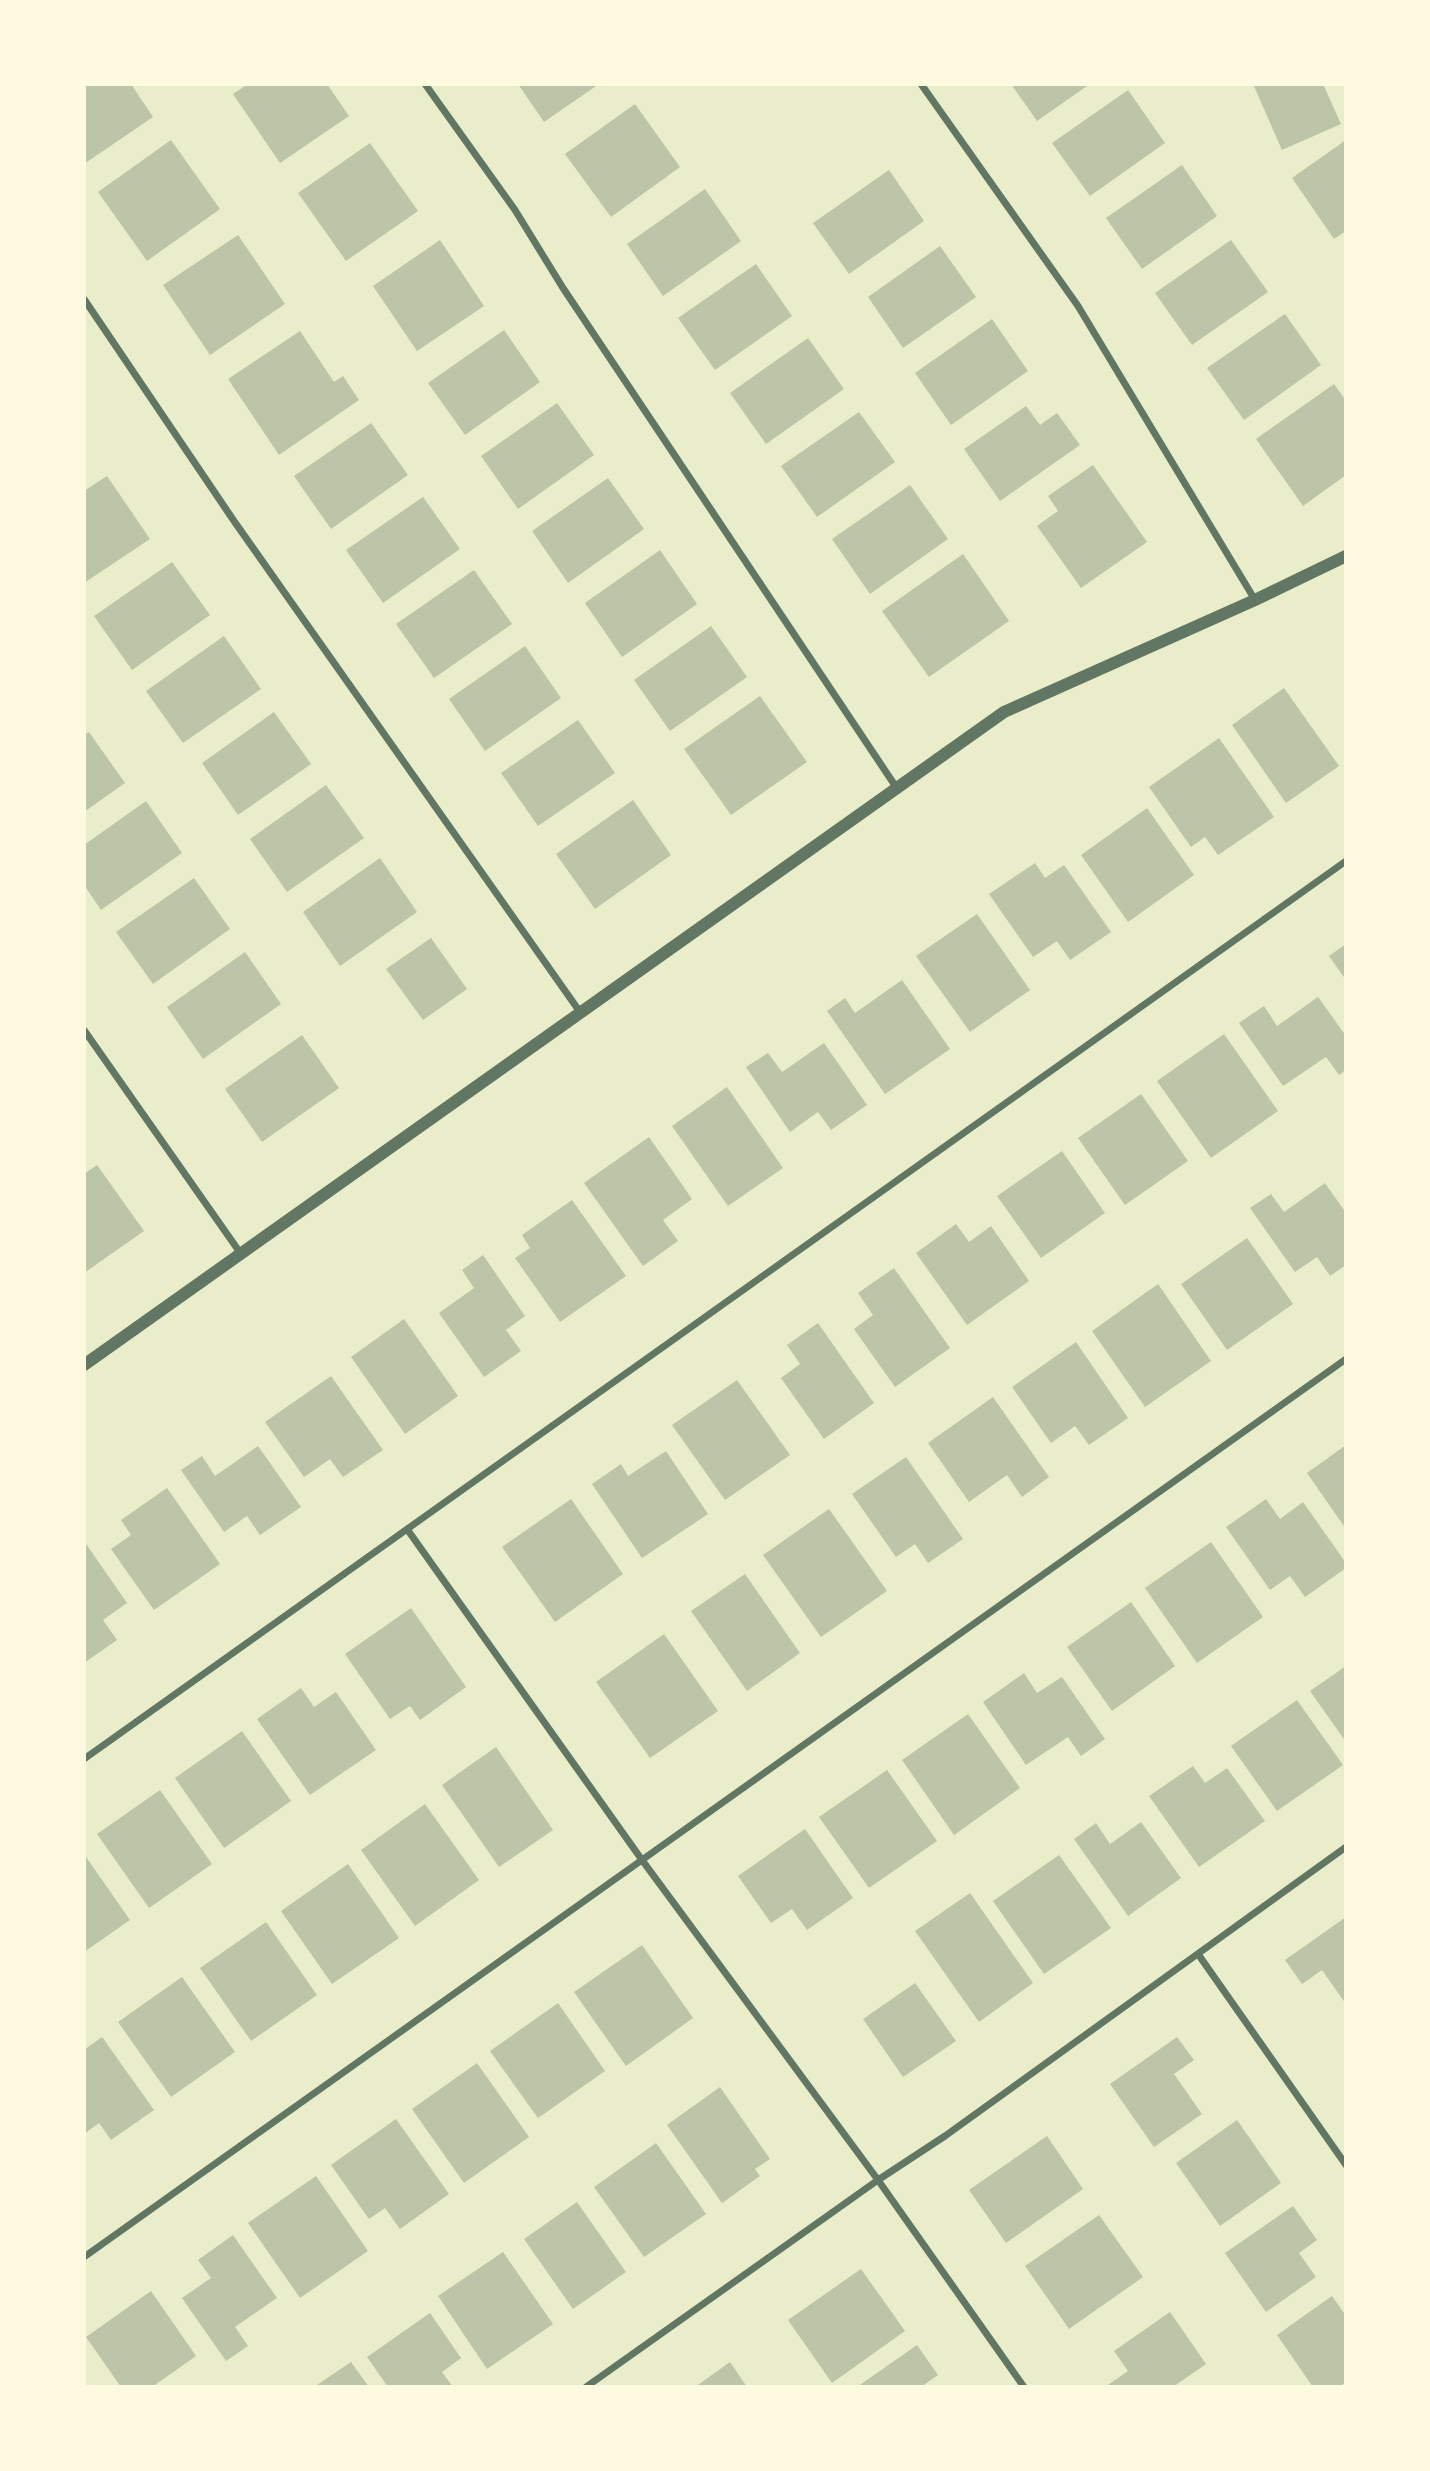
<!DOCTYPE html>
<html>
<head>
<meta charset="utf-8">
<style>
  body { margin:0 }
  #map { position:relative; width:1430px; height:2471px; overflow:hidden; background:#e9edc9; font-family:Commissioner,sans-serif }
  canvas { display:block }
  .frame { position:absolute; inset:0; border:86px solid #fefae0; pointer-events:none }
</style>
</head>
<body>
<div id="map">
<canvas width="1430" height="2471"></canvas>
<div class="frame"></div>
</div>
<script>
const ctx = document.querySelector('canvas').getContext('2d');
ctx.lineJoin = 'round';
function paint(path, color) {
  ctx.fillStyle = color;
  ctx.fill(path, 'evenodd');
}
function toPath(rows) {
  const path = new Path2D();
  for (const r of rows) {
    path.moveTo(r[0], r[1]);
    for (let i = 2; i < r.length; i += 2) path.lineTo(r[i], r[i + 1]);
  }
  return path;
}
function trace(path, color, width, dash) {
  ctx.strokeStyle = color;
  ctx.lineWidth = width;
  ctx.lineCap = dash ? 'butt' : 'round';
  ctx.setLineDash(dash || []);
  ctx.stroke(path);
}
paint(toPath([
  [84,84,131,84,153,117,84,164],
  [248,84,327,84,349,116,280,163,233,94],
  [518,84,599,84,544,122],
  [1011,84,1090,84,1037,121],
  [1253,84,1323,84,1341,124,1282,150],
  [1128,90,1165,143,1090,196,1052,143],
  [635,104,680,167,611,217,565,154],
  [171,140,220,209,147,261,98,192],
  [1346,140,1346,231,1334,239,1292,178],
  [370,143,418,211,346,261,298,193],
  [1182,165,1217,216,1142,269,1106,218],
  [889,170,924,221,849,274,813,223],
  [705,189,741,241,663,296,627,244],
  [238,235,285,304,210,355,163,285],
  [440,240,484,306,417,351,373,286],
  [1231,240,1268,292,1192,345,1155,293],
  [940,246,976,297,903,348,868,297],
  [756,264,792,316,715,370,678,318],
  [1285,314,1321,365,1244,420,1207,368],
  [992,319,1028,371,951,425,915,373],
  [504,330,540,382,465,435,428,383],
  [300,331,334,382,343,376,359,400,279,455,228,379],
  [808,338,844,389,766,444,730,393],
  [1334,384,1346,401,1346,475,1303,506,1256,439],
  [557,403,594,455,518,509,481,456],
  [1026,406,1040,425,1057,413,1080,445,1000,501,964,449],
  [859,412,895,462,817,517,781,466],
  [371,423,408,475,331,529,294,476],
  [1093,465,1147,542,1081,588,1037,526,1058,511,1048,496],
  [107,476,150,539,84,583,84,491],
  [608,478,644,529,568,583,532,531],
  [910,485,948,539,870,594,832,539],
  [423,497,460,549,383,603,346,550],
  [660,550,697,604,622,657,585,603],
  [963,554,1009,621,929,677,882,611],
  [172,562,210,615,132,670,94,616],
  [474,570,512,624,434,678,396,624],
  [711,626,747,677,670,731,634,680],
  [224,636,261,689,183,743,146,691],
  [525,646,561,698,485,751,449,699],
  [1284,688,1339,766,1286,803,1232,725],
  [760,696,807,762,731,815,684,749],
  [274,712,311,764,238,815,202,763],
  [578,720,615,773,538,826,501,773],
  [89,732,125,783,84,812,84,735],
  [1219,738,1274,817,1218,855,1205,837,1191,847,1149,787],
  [326,785,364,838,287,892,250,839],
  [633,800,671,855,595,909,556,854],
  [146,801,182,853,101,910,84,885,84,845],
  [1147,808,1194,875,1128,922,1081,855],
  [380,858,417,912,340,966,303,912],
  [1035,863,1045,878,1064,865,1111,932,1070,960,1057,941,1033,957,989,894],
  [194,878,230,929,153,984,116,932],
  [977,914,1030,990,970,1032,916,956],
  [431,938,467,989,423,1020,386,969],
  [1346,944,1346,980,1329,956],
  [245,952,281,1004,203,1059,167,1007],
  [902,980,950,1049,885,1094,827,1011,845,998,855,1013],
  [1318,997,1346,1036,1346,1070,1339,1075,1326,1057,1283,1086,1239,1023,1264,1006,1277,1026],
  [1224,1034,1278,1111,1211,1158,1157,1081],
  [302,1035,339,1088,262,1142,225,1089],
  [824,1043,867,1105,831,1130,818,1112,790,1132,746,1067,768,1053,782,1072],
  [727,1087,783,1168,728,1206,672,1126],
  [1141,1094,1188,1161,1125,1205,1078,1138],
  [649,1137,692,1199,663,1220,678,1241,643,1266,584,1183],
  [1062,1151,1105,1213,1041,1258,997,1196],
  [97,1165,144,1231,84,1273,84,1174],
  [1325,1183,1346,1213,1346,1265,1330,1276,1317,1257,1295,1272,1250,1208,1271,1194,1284,1212],
  [572,1200,626,1276,560,1322,515,1258,530,1248,522,1235],
  [956,1224,969,1242,991,1226,1029,1281,967,1325,916,1253],
  [1247,1238,1293,1304,1227,1350,1181,1284],
  [483,1255,525,1316,506,1330,521,1351,484,1377,439,1313,474,1288,462,1270],
  [894,1268,950,1348,895,1387,854,1329,873,1315,858,1293],
  [1158,1284,1211,1361,1145,1407,1092,1331],
  [404,1319,458,1396,405,1434,351,1357],
  [818,1323,874,1403,824,1439,781,1378,800,1364,787,1345],
  [1076,1342,1128,1418,1089,1445,1075,1426,1051,1443,1012,1387],
  [331,1376,383,1450,343,1477,330,1459,304,1477,265,1422],
  [737,1380,790,1455,725,1500,672,1425],
  [993,1397,1049,1477,1022,1497,1007,1475,969,1502,928,1443],
  [1346,1445,1346,1529,1307,1473],
  [258,1446,301,1507,260,1535,247,1516,224,1532,181,1470,202,1456,215,1476],
  [666,1451,708,1514,642,1558,592,1484,621,1464,628,1476],
  [906,1457,963,1539,928,1563,915,1544,896,1557,852,1494],
  [167,1488,220,1564,154,1610,111,1549,131,1535,121,1520],
  [571,1499,623,1574,555,1622,502,1547],
  [1266,1499,1280,1519,1303,1502,1346,1563,1346,1568,1305,1597,1290,1576,1270,1590,1226,1527],
  [829,1509,887,1591,821,1637,763,1555],
  [84,1541,127,1603,103,1620,117,1640,84,1663],
  [1211,1542,1263,1617,1197,1663,1145,1588],
  [745,1574,800,1653,747,1691,691,1611],
  [1131,1602,1175,1666,1112,1711,1067,1647],
  [411,1608,466,1687,420,1720,410,1706,390,1719,345,1654],
  [664,1634,718,1711,650,1758,596,1682],
  [1346,1666,1346,1742,1310,1691],
  [1024,1673,1037,1693,1062,1677,1105,1739,1081,1756,1068,1737,1026,1765,983,1702],
  [301,1688,314,1707,336,1692,376,1750,310,1795,257,1719],
  [1297,1700,1343,1765,1277,1811,1231,1746],
  [968,1714,1020,1788,954,1835,902,1760],
  [242,1731,291,1801,224,1848,175,1778],
  [496,1747,553,1830,499,1867,442,1785],
  [1193,1766,1205,1783,1227,1768,1265,1821,1199,1867,1149,1796],
  [887,1770,937,1841,869,1888,819,1817],
  [160,1790,212,1864,149,1908,97,1834],
  [425,1804,479,1880,415,1926,361,1850],
  [1141,1822,1181,1878,1128,1916,1074,1839,1096,1823,1110,1844],
  [805,1829,853,1898,807,1930,792,1909,771,1923,738,1876],
  [84,1854,130,1920,84,1952],
  [1059,1855,1111,1928,1044,1974,993,1901],
  [348,1864,399,1938,332,1984,281,1911],
  [970,1893,1033,1983,979,2022,915,1931],
  [1346,1917,1346,2004,1322,1970,1302,1984,1285,1960],
  [266,1922,317,1995,251,2041,200,1968],
  [642,1945,693,2018,626,2066,574,1992],
  [182,1977,235,2052,171,2097,118,2022],
  [915,1983,956,2041,903,2077,863,2019],
  [558,2003,605,2071,538,2118,490,2051],
  [102,2037,154,2110,111,2140,99,2123,84,2134,84,2050],
  [1177,2037,1194,2060,1174,2074,1202,2114,1154,2147,1110,2084],
  [477,2063,529,2137,464,2183,412,2109],
  [720,2087,770,2159,755,2169,760,2176,722,2203,667,2125],
  [396,2119,449,2194,400,2229,385,2208,369,2219,331,2165],
  [1237,2120,1281,2183,1220,2226,1176,2163],
  [1047,2136,1083,2189,1006,2243,969,2190],
  [656,2143,706,2214,644,2257,594,2187],
  [316,2176,368,2251,300,2298,248,2223],
  [577,2202,626,2272,573,2309,524,2239],
  [1293,2206,1317,2240,1299,2253,1316,2277,1266,2312,1225,2253],
  [1099,2215,1143,2277,1069,2329,1025,2266],
  [233,2235,277,2298,235,2327,248,2346,226,2361,182,2298,211,2278,198,2260],
  [503,2252,553,2324,487,2369,438,2296],
  [861,2269,905,2331,832,2383,788,2320],
  [151,2291,196,2356,152,2387,121,2387,86,2337],
  [1332,2296,1346,2316,1346,2382,1339,2387,1313,2387,1277,2335],
  [1170,2312,1206,2364,1173,2387,1109,2387,1108,2385,1128,2371,1114,2351],
  [430,2313,461,2358,442,2372,453,2387,388,2387,367,2357],
  [917,2345,938,2375,921,2387,857,2387],
  [351,2362,369,2387,314,2387],
  [730,2362,747,2387,695,2387]
]), '#bcc5a7');
trace(toPath([
  [425,84,515,210,563,288,896,787],
  [921,84,1078,306,1255,600],
  [84,299,234,521,580,1012],
  [84,1030,241,1254],
  [407,1529,642,1860,878,2180,1024,2387],
  [84,1759,1346,861],
  [1198,1954,1346,2165],
  [84,2257,1346,1359],
  [586,2387,878,2180,945,2136,1346,1847]
]), '#617663', 7);
trace(toPath([
  [84,1365,1004,712,1255,600,1346,556]
]), '#617663', 12);
</script>
</body>
</html>
